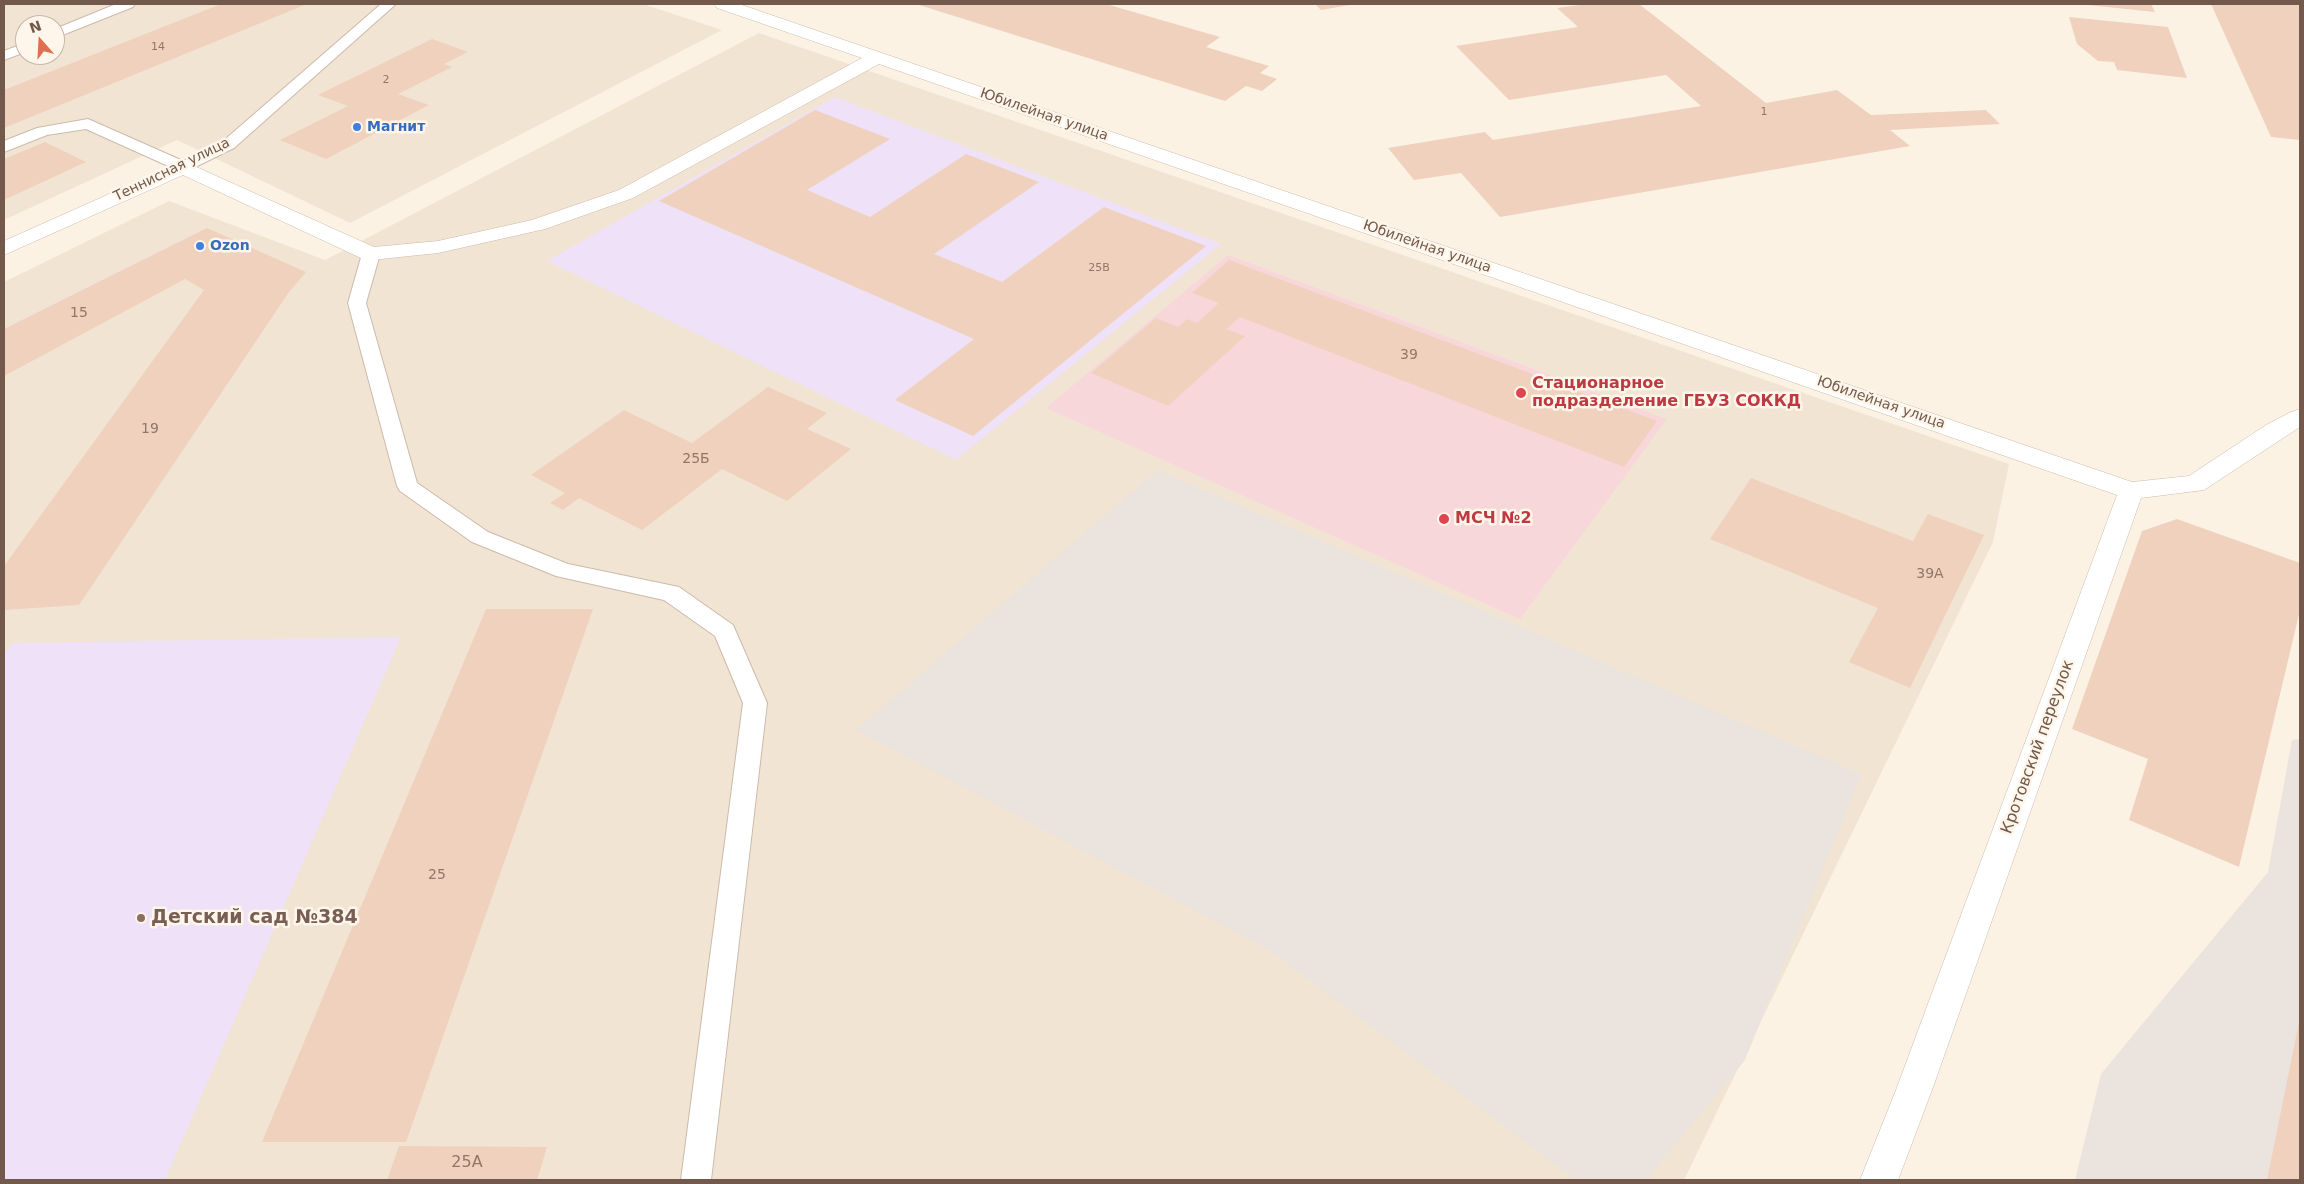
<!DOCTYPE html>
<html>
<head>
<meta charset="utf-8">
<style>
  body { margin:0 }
  #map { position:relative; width:2304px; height:1184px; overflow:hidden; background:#fbf2e4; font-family:"DejaVu Sans",sans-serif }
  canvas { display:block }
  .frame { position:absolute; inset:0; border:5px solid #72594b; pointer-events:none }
  .north { position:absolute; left:15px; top:15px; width:50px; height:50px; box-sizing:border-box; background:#fef6ea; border:1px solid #c6b7aa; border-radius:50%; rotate:341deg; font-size:14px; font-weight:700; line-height:20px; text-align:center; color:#72594b }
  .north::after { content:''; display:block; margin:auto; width:18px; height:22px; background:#df704f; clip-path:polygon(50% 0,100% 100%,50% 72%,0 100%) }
</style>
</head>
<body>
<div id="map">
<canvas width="2304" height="1184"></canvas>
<div class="frame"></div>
<div class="north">N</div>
</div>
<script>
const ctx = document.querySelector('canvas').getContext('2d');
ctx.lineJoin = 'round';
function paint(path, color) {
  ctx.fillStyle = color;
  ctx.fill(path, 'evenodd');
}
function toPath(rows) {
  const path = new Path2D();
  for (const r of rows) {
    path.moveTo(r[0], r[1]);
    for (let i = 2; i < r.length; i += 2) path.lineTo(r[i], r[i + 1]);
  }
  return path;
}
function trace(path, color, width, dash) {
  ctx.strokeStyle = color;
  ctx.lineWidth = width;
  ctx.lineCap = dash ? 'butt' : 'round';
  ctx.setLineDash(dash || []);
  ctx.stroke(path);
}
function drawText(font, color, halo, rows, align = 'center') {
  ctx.font = font + ' "DejaVu Sans",sans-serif';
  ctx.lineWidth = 5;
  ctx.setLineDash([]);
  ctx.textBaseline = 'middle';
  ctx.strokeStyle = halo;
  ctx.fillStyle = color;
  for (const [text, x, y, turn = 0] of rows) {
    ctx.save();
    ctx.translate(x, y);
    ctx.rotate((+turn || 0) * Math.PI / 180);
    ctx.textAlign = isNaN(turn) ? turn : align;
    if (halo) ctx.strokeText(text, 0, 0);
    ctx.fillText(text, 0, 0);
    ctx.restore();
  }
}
paint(toPath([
  [4,4,643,4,722,30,350,223,177,140,4,220],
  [25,25,55,25,55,55,25,55],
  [759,33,2009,464,1993,542,1684,1180,4,1180,4,282,169,201,325,260]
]), '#f2e4d3');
paint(toPath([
  [1157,470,1861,774,1745,1060,1646,1180,1576,1180,1269,950,856,730],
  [2300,739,2300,1180,2075,1180,2101,1074,2268,872,2292,740]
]), '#ebe4de');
paint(toPath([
  [835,97,1221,244,956,460,547,261],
  [401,637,165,1180,4,1180,4,655,12,643]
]), '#efe1f7');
paint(toPath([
  [1228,255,1667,419,1520,619,1046,408]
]), '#f8d7db');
paint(toPath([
  [221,4,307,4,4,128,4,90],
  [916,4,1106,4,1220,37,1206,47,1269,66,1260,73,1277,79,1262,91,1246,86,1225,101],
  [1315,4,1350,4,1350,5,1321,10],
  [1587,4,1639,4,1766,103,1837,90,1871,115,1986,110,2000,124,1890,130,1910,146,1500,217,1461,173,1414,180,1388,148,1485,132,1493,140,1701,106,1666,75,1509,100,1456,46,1578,27,1557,8],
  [2088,4,2151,4,2155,12,2088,5],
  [2211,4,2300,4,2300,140,2271,137],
  [2069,17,2168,27,2187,78,2117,70,2114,62,2098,61,2077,44],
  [432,39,468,52,444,64,452,67,398,94,429,105,326,159,280,140,348,106,318,95],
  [815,110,890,139,807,190,870,217,966,154,1039,182,934,254,1002,282,1104,207,1206,246,973,436,895,400,974,339,659,201],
  [45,142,86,162,4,200,4,159],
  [207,228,306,272,289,292,79,605,4,610,4,566,204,290,185,279,4,376,4,329],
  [1229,260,1657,421,1624,467,1240,317,1226,329,1245,336,1168,406,1091,373,1156,318,1178,327,1187,319,1197,323,1219,303,1192,293],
  [768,387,827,413,807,429,851,449,787,501,722,469,642,530,579,498,563,510,550,503,565,493,531,475,624,410,692,443],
  [1751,478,1913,541,1928,514,1984,535,1910,688,1849,662,1878,608,1710,539],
  [2177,519,2300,563,2300,610,2239,867,2129,820,2148,759,2072,729,2142,531],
  [486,609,593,609,406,1142,262,1142],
  [2299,1022,2300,1180,2267,1180],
  [399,1146,547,1147,537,1180,387,1180]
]), '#efd1bd');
const service = toPath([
  [116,4,135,4,133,7,55,38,55,29,116,4],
  [381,4,396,4,234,148,189,170,177,170,86,129,47,135,4,152,4,141,37,128,88,119,183,161,222,142,381,4],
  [25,43,25,52,4,60,4,51,25,43],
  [371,249,377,250,380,254,366,303,417,483,488,532,568,564,679,587,733,625,767,703,711,1180,681,1180,743,703,715,636,664,600,556,576,472,542,400,491,397,486,348,303,362,254,365,250,371,249]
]);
const minor = toPath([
  [714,4,739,4,2132,482,2189,476,2266,425,2291,412,2300,409,2300,427,2204,490,2141,498,1932,1090,1898,1180,1860,1180,1896,1090,2117,495,879,64,633,198,545,229,438,253,371,260,363,259,183,175,4,255,4,241,183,161,374,247,438,241,532,220,619,190,862,58,717,8,714,4]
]);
trace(service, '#ccbaab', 2);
trace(minor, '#ccbaab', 1);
paint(service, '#fff');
paint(minor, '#fff');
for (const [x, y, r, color] of [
  [357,127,5,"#3f7fe0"],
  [200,246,5,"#3f7fe0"],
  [1521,393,6,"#e0444e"],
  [1444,519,6,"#e0444e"],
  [141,918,5,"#8d6e63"]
]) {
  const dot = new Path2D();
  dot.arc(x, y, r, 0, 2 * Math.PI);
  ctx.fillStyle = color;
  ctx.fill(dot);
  trace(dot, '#fef6ea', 2);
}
drawText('11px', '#917768', null, [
  ["14",158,47],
  ["2",386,80],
  ["1",1764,112],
  ["25В",1099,268]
]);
drawText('14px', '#72594b', '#fef6ea', [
  ["Юбилейная улица",1044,115,19],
  ["Теннисная улица",172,170,-26],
  ["Юбилейная улица",1427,247,19],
  ["Юбилейная улица",1881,403,19]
]);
drawText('bold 14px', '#366cbe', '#fef6ea', [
  ["Магнит",367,127],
  ["Ozon",210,246]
], 'left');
drawText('14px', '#917768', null, [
  ["15",79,313],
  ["39",1409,355],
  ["19",150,429],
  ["25Б",696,459],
  ["39А",1930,574],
  ["25",437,875]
]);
drawText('bold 16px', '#be3a42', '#fef6ea', [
  ["Стационарное",1532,384],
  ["подразделение ГБУЗ СОККД",1532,402],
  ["МСЧ №2",1455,519]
], 'left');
drawText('16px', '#72594b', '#fef6ea', [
  ["Кротовский переулок",2038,747,-70]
]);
drawText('16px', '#917768', null, [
  ["25А",467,1163]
]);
drawText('bold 19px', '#785e54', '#fef6ea', [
  ["Детский сад №384",151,918]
], 'left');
</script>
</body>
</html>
